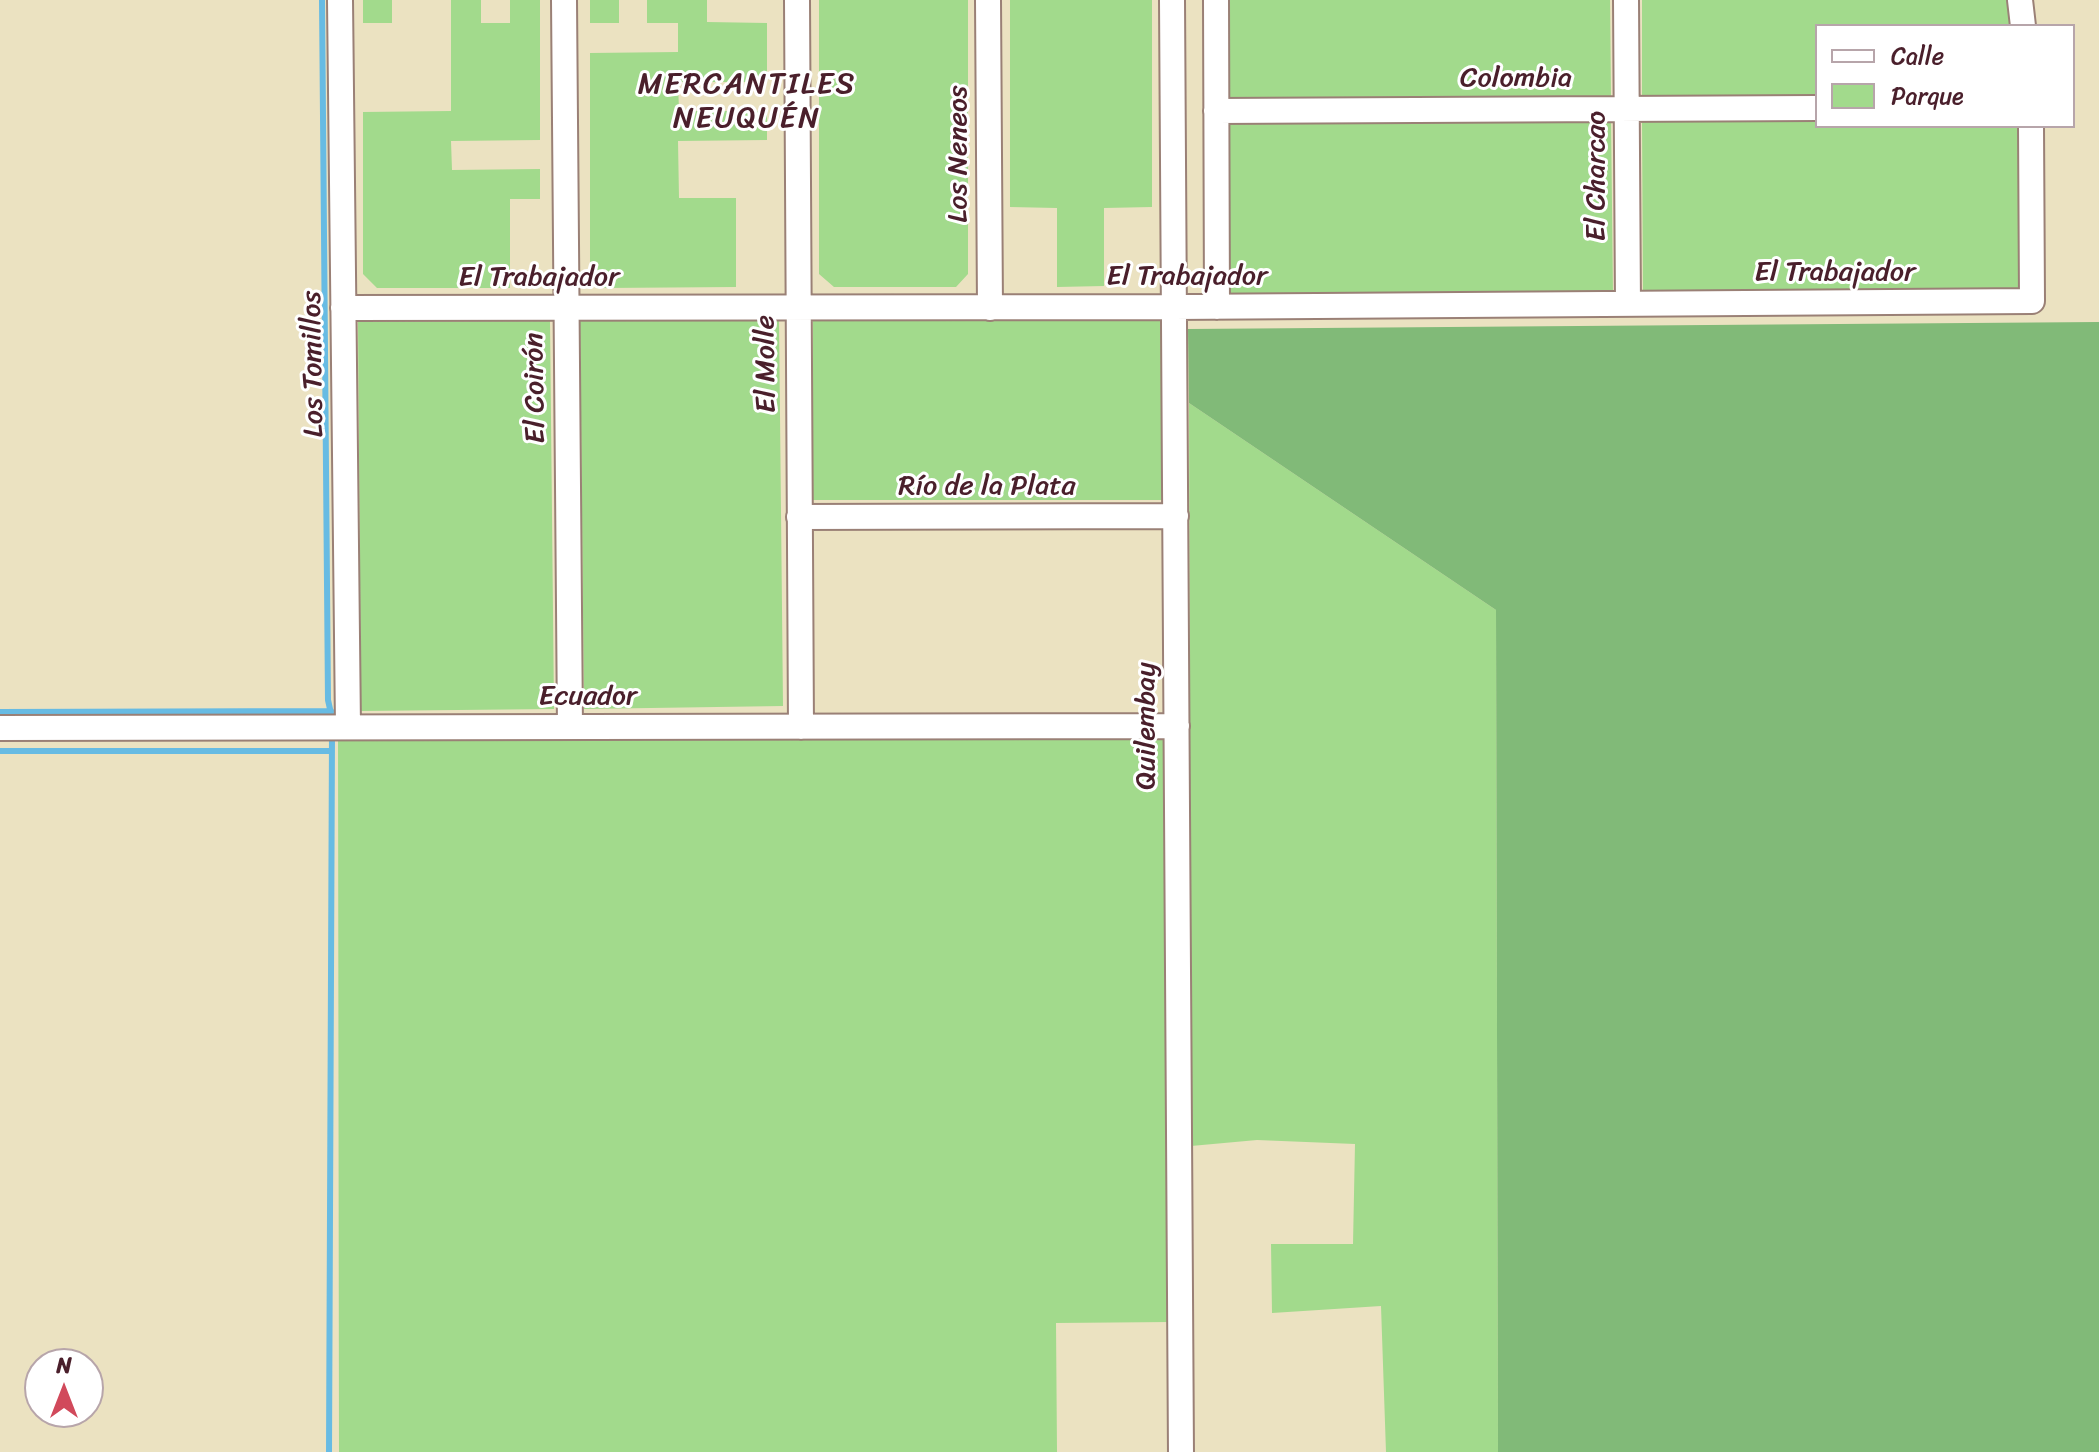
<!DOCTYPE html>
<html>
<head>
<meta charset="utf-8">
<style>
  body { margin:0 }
  #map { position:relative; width:2099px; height:1452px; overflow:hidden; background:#ebe2c1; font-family:Sriracha,sans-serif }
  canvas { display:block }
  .legend { position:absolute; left:1815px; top:24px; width:260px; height:104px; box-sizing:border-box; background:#fff; border:2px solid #b7a5aa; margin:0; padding:10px 14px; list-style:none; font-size:24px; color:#4a1f2b }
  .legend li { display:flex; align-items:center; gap:16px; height:40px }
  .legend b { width:40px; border:2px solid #b7a5aa }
  .north { position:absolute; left:24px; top:1348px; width:80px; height:80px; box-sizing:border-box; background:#fff; border:2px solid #b7a5aa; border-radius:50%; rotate:0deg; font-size:22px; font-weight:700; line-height:32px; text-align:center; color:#4a1f2b }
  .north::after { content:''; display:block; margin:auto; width:28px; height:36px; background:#d1495b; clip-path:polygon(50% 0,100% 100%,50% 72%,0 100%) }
</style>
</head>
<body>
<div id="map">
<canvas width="2099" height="1452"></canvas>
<ul class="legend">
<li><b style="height:10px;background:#fff"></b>Calle</li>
<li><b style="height:22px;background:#a2da8c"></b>Parque</li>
</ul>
<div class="north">N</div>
</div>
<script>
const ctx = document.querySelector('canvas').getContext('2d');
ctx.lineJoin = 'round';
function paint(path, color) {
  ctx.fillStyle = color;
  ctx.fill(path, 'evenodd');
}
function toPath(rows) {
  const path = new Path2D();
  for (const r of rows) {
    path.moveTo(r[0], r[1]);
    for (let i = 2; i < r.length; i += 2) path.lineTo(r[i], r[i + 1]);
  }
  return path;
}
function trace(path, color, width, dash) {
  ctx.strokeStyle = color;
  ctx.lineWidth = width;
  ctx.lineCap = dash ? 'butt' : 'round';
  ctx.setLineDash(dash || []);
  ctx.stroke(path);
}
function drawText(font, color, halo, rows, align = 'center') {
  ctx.font = font + ' Sriracha,sans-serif';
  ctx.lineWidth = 6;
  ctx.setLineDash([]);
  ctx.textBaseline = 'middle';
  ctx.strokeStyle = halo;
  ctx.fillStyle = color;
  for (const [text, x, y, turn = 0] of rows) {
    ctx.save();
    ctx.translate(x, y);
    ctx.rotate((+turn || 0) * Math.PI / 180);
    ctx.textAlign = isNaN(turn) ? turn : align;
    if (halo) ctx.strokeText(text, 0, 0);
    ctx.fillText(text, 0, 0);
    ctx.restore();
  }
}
paint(toPath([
  [363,0,392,0,392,23,363,23],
  [451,0,481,0,481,23,510,23,510,0,540,0,540,140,451,141,452,170,540,169,540,199,510,199,510,288,377,288,363,274,363,112,451,111],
  [590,0,619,0,619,23,590,23],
  [647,0,707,0,707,22,767,23,767,82,678,82,679,111,767,111,767,140,678,141,679,198,736,198,736,287,604,288,590,273,590,53,678,52,678,23,647,23],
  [819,0,968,0,968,274,956,287,834,287,819,274],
  [1010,0,1152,0,1152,207,1104,208,1104,286,1057,287,1057,208,1010,207],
  [1225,0,1610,0,1611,98,1226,101],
  [1642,0,2009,0,2012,26,1817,26,1817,98,1642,100],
  [1611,118,1613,294,1228,297,1226,121],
  [1817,120,1817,126,2023,126,2023,294,1643,297,1642,121],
  [779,318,783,706,584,709,580,321],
  [550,321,554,709,361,711,358,322],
  [813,321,1163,321,1163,500,813,500],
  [1189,403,1496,610,1498,1452,1386,1452,1381,1306,1272,1313,1271,1244,1353,1244,1355,1144,1257,1140,1191,1146],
  [1163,739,1170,1322,1056,1323,1057,1452,339,1452,338,740]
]), '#a2da8c');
paint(toPath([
  [2099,322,2099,1452,1498,1452,1496,610,1189,403,1188,329]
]), '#81ba78');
trace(toPath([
  [322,0,328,700,332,718],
  [0,712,331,711],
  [0,751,332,751],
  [329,1452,332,735]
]), '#67bbe3', 6);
const minor = toPath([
  [340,0,348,727],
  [564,0,570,727],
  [797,0,801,727],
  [988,0,990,308],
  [1172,0,1181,1452],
  [1216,0,1217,307],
  [1626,0,1628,304],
  [2020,0,2023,26],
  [1216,111,1817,108],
  [343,308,1174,307,2032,301,2031,126],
  [799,517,1176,516],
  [0,728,1177,726]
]);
trace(minor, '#9a8076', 28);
trace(minor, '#fff', 24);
drawText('28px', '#4a1f2b', '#fff', [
  ["Colombia",1516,79],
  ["Los Neneos",959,154,-90],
  ["El Charcao",1597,176,-90],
  ["El Trabajador",1835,273],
  ["El Trabajador",1187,277],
  ["El Trabajador",539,278],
  ["Los Tomillos",314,364,-91],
  ["El Molle",767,364,-91],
  ["El Coirón",536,388,-91],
  ["Río de la Plata",987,487],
  ["Ecuador",588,697],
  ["Quilembay",1147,726,-90]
]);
ctx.letterSpacing = '2px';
drawText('30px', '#4a1f2b', '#fff', [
  ["MERCANTILES",747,85],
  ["NEUQUÉN",747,119]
]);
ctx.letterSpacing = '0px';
</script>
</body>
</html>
